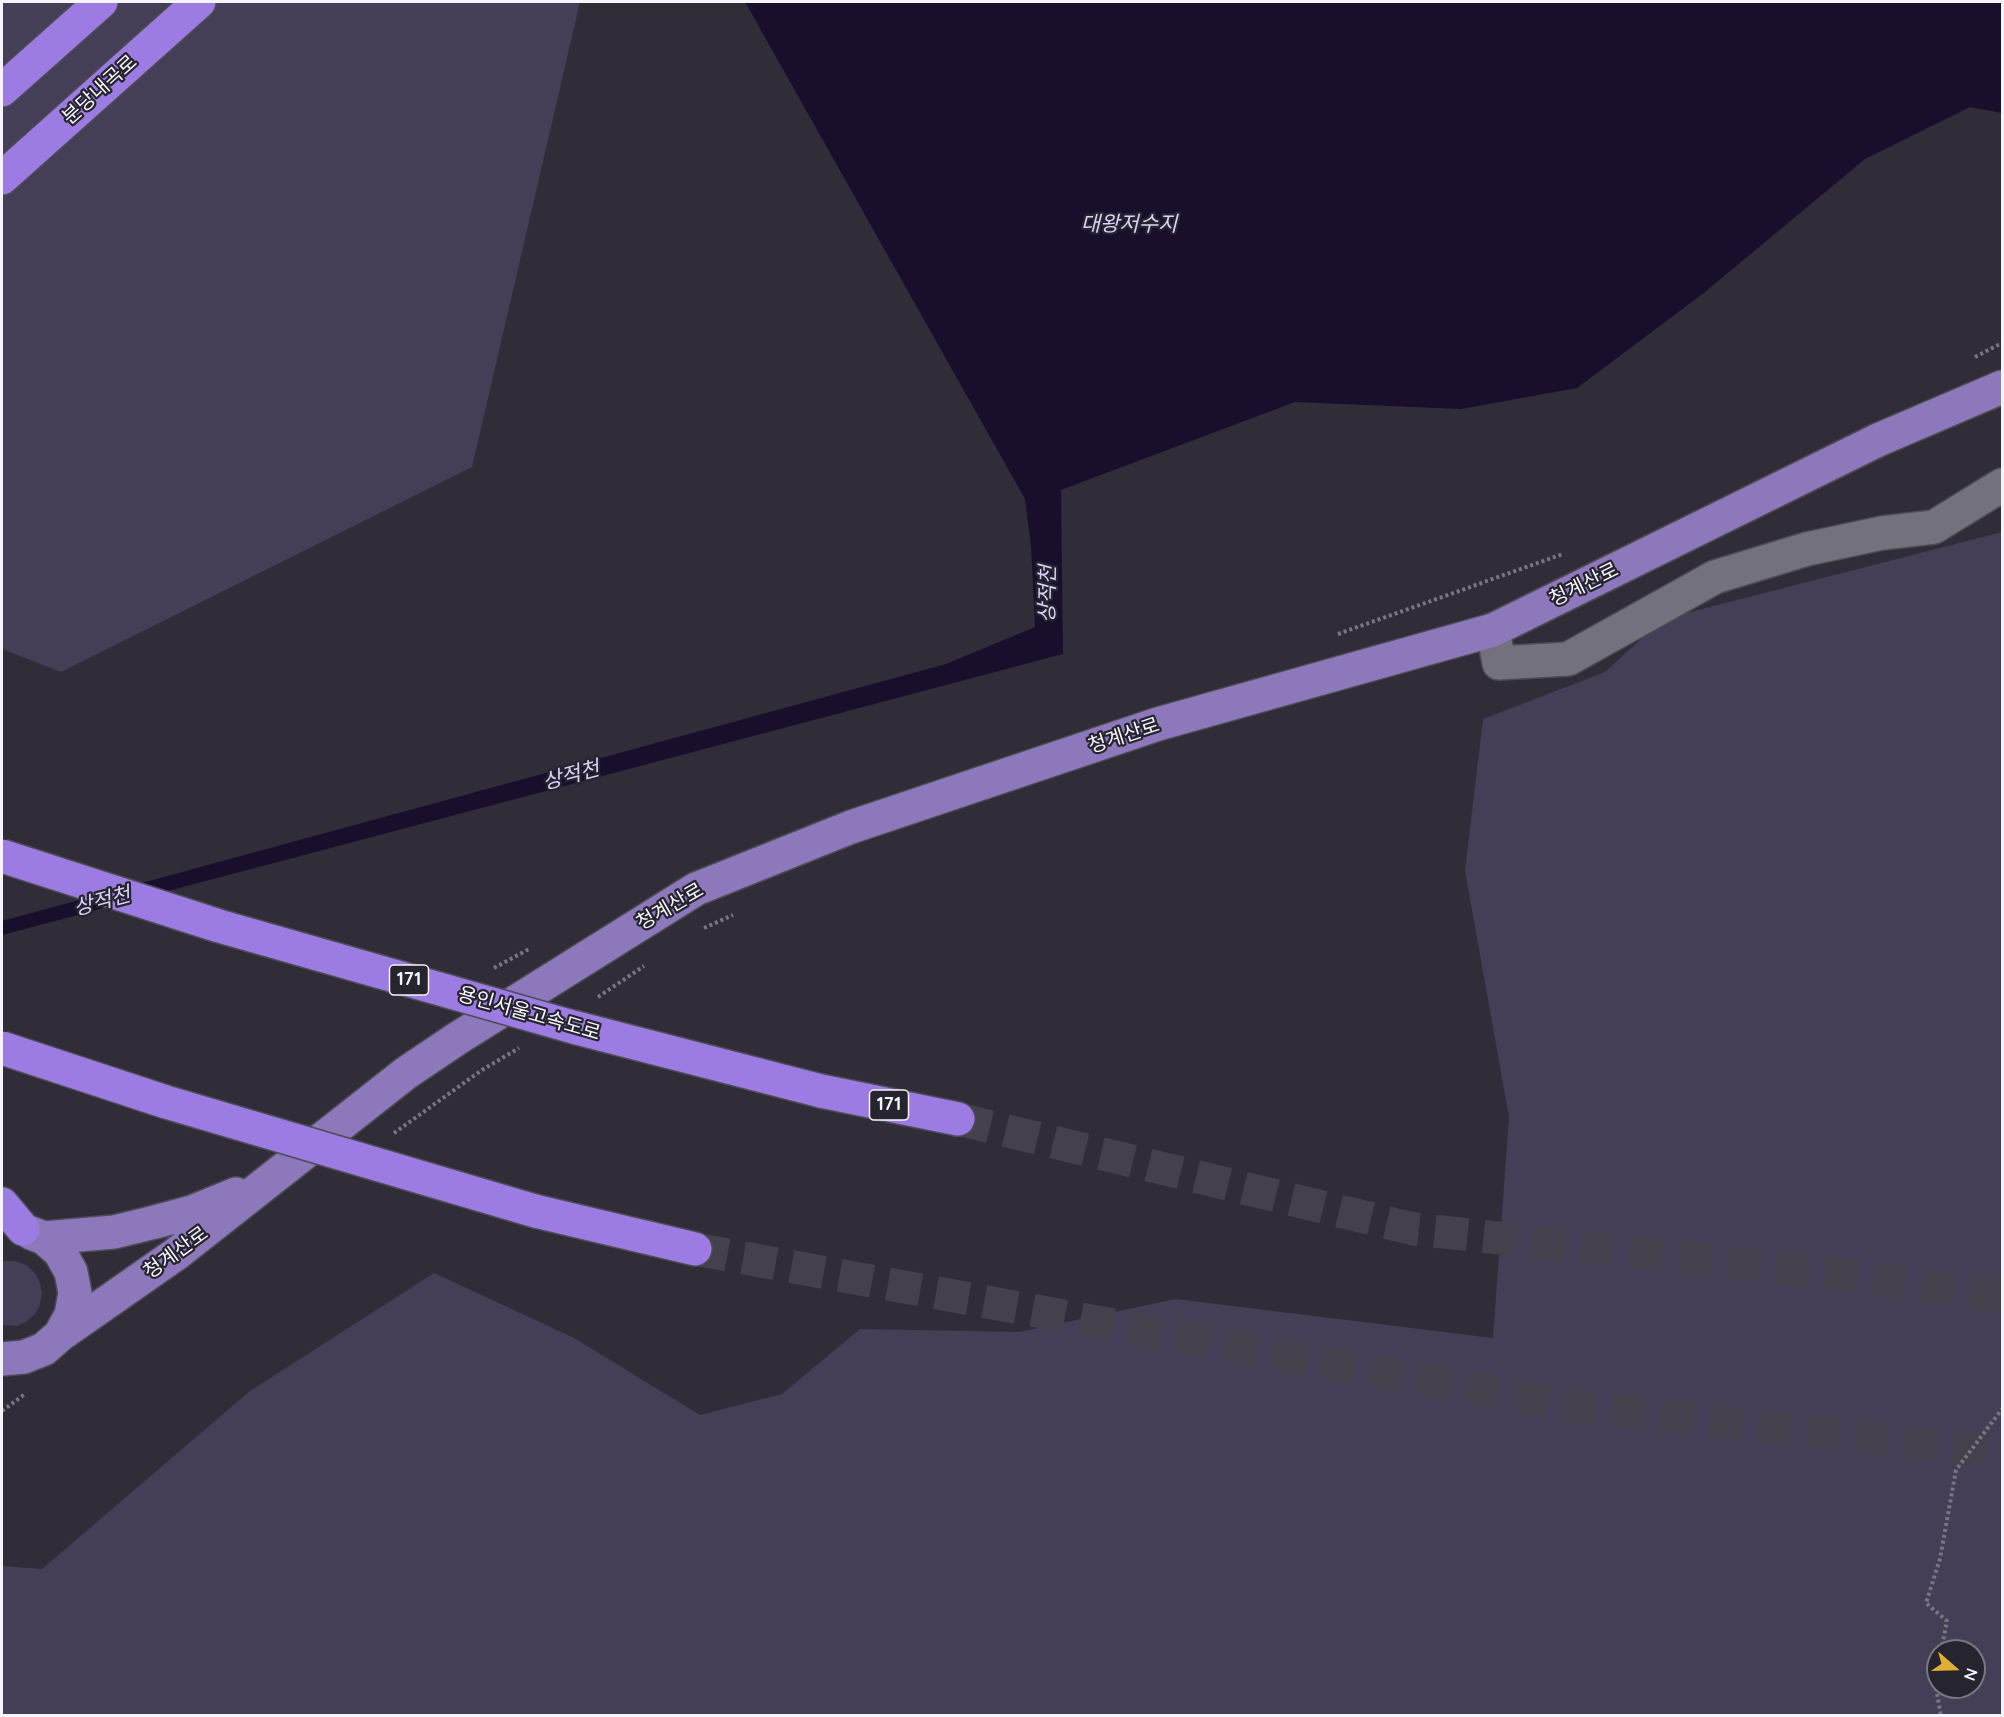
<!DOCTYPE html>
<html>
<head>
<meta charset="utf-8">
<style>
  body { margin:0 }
  #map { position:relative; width:2004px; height:1717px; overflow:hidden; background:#302d39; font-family:Quicksand,sans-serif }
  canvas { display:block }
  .frame { position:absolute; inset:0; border:3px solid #f5f4fb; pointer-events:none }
  .north { position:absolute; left:1926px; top:1639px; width:60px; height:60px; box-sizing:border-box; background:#26242f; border:2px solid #797781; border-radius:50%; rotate:110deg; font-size:16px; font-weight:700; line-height:24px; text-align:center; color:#f5f4fb }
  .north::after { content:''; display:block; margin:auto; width:21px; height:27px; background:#e0b034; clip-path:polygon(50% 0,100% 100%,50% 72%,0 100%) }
</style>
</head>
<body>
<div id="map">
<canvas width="2004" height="1717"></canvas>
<div class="frame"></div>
<div class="north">N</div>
</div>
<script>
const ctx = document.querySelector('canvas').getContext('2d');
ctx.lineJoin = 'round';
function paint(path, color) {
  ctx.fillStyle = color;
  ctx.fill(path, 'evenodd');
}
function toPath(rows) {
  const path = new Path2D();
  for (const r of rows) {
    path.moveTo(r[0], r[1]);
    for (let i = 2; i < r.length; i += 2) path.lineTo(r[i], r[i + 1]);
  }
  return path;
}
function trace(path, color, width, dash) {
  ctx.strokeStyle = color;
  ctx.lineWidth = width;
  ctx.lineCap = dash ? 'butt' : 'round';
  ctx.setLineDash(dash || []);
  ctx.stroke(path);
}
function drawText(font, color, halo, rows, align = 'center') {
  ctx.font = font + ' Quicksand,"Noto Sans KR",sans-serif';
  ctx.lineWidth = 4.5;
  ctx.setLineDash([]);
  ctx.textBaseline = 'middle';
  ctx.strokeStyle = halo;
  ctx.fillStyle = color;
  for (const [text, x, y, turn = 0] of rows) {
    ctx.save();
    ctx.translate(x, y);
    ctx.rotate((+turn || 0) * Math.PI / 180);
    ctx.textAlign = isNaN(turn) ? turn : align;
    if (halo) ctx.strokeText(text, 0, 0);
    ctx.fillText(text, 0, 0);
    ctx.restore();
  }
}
paint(toPath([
  [2,2,580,2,472,467,61,672,2,649],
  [2002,532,2002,1715,2,1715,2,1566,42,1569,250,1391,434,1273,574,1338,700,1415,782,1394,860,1329,1019,1332,1176,1299,1493,1338,1509,1117,1465,871,1483,719,1605,672,1663,619],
  [1938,1651,1974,1651,1974,1687,1938,1687],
  [2,1261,15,1261,26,1265,35,1273,40,1282,42,1293,40,1304,35,1314,26,1322,17,1326,2,1325]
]), '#443e56');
paint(toPath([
  [745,2,2002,2,2002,113,1970,107,1865,159,1705,292,1577,388,1461,409,1295,402,1061,490,1063,654,2,935,2,921,946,664,1035,627,1031,546,1025,499]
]), '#190f2d');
trace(toPath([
  [958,1119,1414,1229,1829,1273,2002,1296],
  [695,1249,1218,1344,1577,1406,2002,1452]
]), '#44414c', 33, [33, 16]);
const minor = toPath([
  [1493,630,1499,663,1568,659,1715,577,1807,549,1882,533,1934,527,2002,485]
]);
const major = toPath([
  [44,1238,114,1232,155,1222,192,1212,236,1194],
  [60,1335,176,1254,406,1073,458,1038,696,889,851,827,1158,724,1493,630,1878,440,2002,387],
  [2,1359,24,1357,44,1349,60,1335,71,1315,75,1293,71,1272,60,1252,44,1238,31,1233]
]);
const highway = toPath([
  [2,90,101,2],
  [2,178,199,2],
  [821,1091,958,1119],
  [2,1204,23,1229],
  [535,1211,695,1249]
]);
trace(minor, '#4d4b55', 36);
trace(major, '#4d4b55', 36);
trace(highway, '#4d4b55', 36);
trace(toPath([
  [1975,357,2002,343],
  [1338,634,1563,554],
  [704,928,733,915],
  [494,968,529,949],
  [598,997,644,966],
  [394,1133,482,1070,519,1048],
  [2,1411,25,1394],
  [1941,1651,1947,1621,1926,1603,1940,1559,1956,1470,2002,1409],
  [1938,1670,1936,1688,1941,1716]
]), '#787680', 4, [3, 3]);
trace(minor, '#74717e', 33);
trace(major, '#8c78bb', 33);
trace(highway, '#9c7ce3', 33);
const highwayBridge = toPath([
  [2,856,219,926,573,1027,821,1091],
  [2,1048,166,1102,535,1211]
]);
trace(highwayBridge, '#4d4b55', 36, []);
trace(highwayBridge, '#9c7ce3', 33);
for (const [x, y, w] of [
  [409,980,39],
  [889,1105,39]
]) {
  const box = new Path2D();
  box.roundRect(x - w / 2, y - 15, w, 30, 4.5);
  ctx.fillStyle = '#26242f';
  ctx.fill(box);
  trace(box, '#f5f4fb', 1.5);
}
drawText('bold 18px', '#f5f4fb', null, [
  ["171",409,980],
  ["171",889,1105]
]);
drawText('20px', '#f5f4fb', '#26242f', [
  ["분당내곡로",100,90,-42],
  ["청계산로",1584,585,-26],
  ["청계산로",1124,736,-18],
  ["청계산로",670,907,-30],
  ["용인서울고속도로",529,1014,16],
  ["청계산로",176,1253,-36]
]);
drawText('italic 21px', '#dad1f7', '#26242f', [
  ["대왕저수지",1129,225],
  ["상적천",1048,594,-89],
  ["상적천",571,776,-15],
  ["상적천",102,902,-15]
]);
</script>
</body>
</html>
